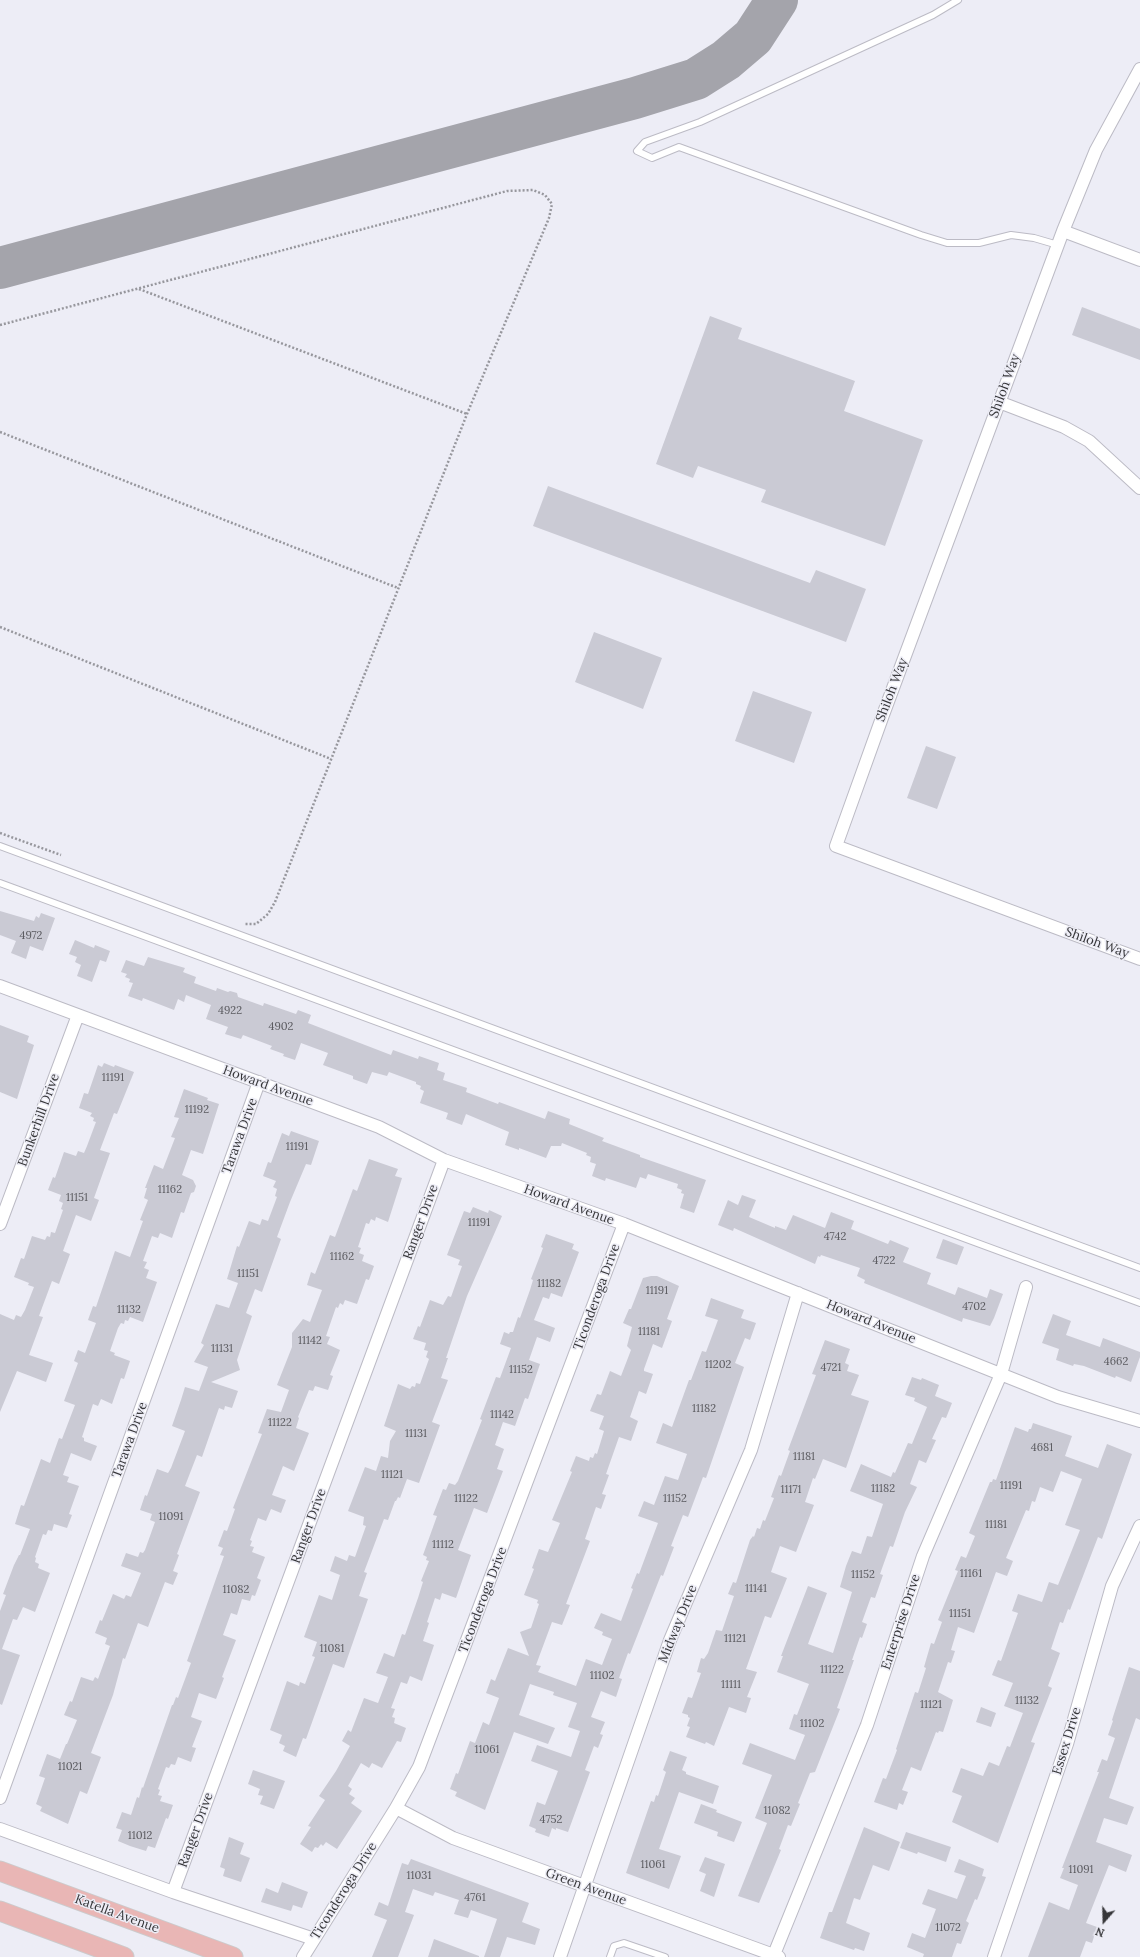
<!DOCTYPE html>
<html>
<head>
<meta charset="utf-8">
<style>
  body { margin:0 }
  #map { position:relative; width:1140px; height:1957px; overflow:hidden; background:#ededf6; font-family:Lora,serif }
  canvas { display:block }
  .north { position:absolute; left:1084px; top:1901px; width:40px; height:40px; -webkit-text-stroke:3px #ededf6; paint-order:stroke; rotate:200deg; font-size:11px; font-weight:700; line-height:16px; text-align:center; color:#363639 }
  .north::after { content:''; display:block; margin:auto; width:14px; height:18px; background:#363639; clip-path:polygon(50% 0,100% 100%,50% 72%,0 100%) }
</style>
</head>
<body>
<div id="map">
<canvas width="1140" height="1957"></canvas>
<div class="north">N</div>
</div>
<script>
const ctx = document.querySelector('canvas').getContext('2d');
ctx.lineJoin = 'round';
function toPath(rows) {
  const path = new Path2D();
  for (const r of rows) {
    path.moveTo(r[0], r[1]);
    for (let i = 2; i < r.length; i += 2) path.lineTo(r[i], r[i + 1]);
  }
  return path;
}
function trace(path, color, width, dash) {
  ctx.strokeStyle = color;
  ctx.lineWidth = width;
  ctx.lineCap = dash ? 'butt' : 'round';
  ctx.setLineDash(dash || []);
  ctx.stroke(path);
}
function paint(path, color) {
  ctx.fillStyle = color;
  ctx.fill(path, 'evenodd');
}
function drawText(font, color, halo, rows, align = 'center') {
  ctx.font = font + ' Lora,serif';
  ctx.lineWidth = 3;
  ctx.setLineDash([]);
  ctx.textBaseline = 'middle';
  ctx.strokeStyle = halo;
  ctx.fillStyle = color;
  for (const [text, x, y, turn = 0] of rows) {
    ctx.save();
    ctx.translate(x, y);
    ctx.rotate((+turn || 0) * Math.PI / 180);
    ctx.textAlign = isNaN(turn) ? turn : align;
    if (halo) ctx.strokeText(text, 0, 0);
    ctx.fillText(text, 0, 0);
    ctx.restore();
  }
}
trace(toPath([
  [0,268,635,98,696,79,726,60,753,37,777,0]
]), '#a4a4ab', 42);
paint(toPath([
  [1082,307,1140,329,1140,360,1072,335],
  [710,316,742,328,738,339,855,381,844,411,923,440,885,546,761,502,766,490,698,466,693,478,656,464],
  [548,486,810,583,816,570,866,589,846,642,533,526],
  [594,632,662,658,643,709,575,682],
  [753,691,812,712,794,763,735,741],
  [926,746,956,757,937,809,907,798],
  [0,911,34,921,36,916,39,918,41,913,55,918,43,951,30,946,26,959,11,953,16,941,0,935],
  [75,940,94,948,95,945,110,951,106,962,100,960,92,982,77,976,81,965,75,962,77,957,69,954],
  [148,957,185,968,183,972,196,977,194,983,216,991,217,988,228,992,230,991,237,993,238,997,263,1006,264,1003,296,1014,298,1010,311,1015,308,1023,391,1055,393,1050,418,1059,419,1056,439,1063,437,1070,445,1073,443,1080,467,1088,466,1092,498,1104,499,1102,545,1119,548,1111,570,1119,569,1124,604,1138,602,1141,640,1155,640,1157,706,1180,694,1213,680,1208,684,1194,681,1193,682,1190,677,1188,678,1184,648,1174,646,1179,640,1177,636,1188,606,1178,605,1181,592,1176,596,1164,590,1162,591,1157,586,1155,587,1153,562,1143,561,1146,551,1146,546,1158,519,1148,519,1150,505,1145,509,1132,466,1114,462,1125,446,1119,448,1113,420,1103,424,1091,420,1089,421,1086,416,1084,416,1082,389,1072,387,1076,372,1072,367,1084,353,1079,353,1076,323,1065,328,1053,301,1043,295,1060,283,1056,284,1054,270,1049,272,1046,243,1035,241,1039,225,1034,228,1027,206,1019,211,1005,186,995,184,1002,178,999,174,1010,143,998,142,1001,128,996,133,983,129,982,130,979,125,977,127,974,121,972,126,960,144,966],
  [0,1025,29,1036,27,1042,34,1045,17,1099,0,1092],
  [104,1063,114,1067,115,1065,134,1072,117,1114,114,1113,100,1150,110,1153,94,1198,99,1200,91,1221,76,1215,63,1251,70,1254,59,1284,52,1281,39,1316,43,1317,29,1355,53,1363,46,1382,17,1371,0,1412,0,1314,14,1320,16,1315,21,1317,25,1310,34,1287,28,1285,29,1283,14,1277,21,1258,24,1259,32,1236,45,1240,47,1236,50,1237,51,1232,55,1233,63,1210,61,1209,63,1203,59,1201,61,1195,48,1190,53,1177,55,1178,64,1152,76,1156,78,1151,84,1153,87,1146,96,1122,93,1121,94,1118,90,1116,92,1113,79,1108,84,1093,88,1094,98,1065,102,1067],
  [184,1089,208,1098,207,1100,219,1104,203,1154,191,1150,182,1175,193,1180,196,1186,194,1192,191,1193,184,1213,181,1212,172,1238,160,1233,158,1238,152,1236,143,1261,147,1262,144,1268,149,1270,146,1278,157,1282,143,1322,130,1317,128,1321,125,1320,124,1324,121,1323,118,1328,110,1351,115,1353,114,1355,130,1361,124,1379,121,1378,112,1404,101,1399,98,1406,93,1404,82,1437,84,1438,84,1441,97,1446,91,1461,71,1453,63,1475,69,1477,67,1482,79,1486,69,1514,72,1515,67,1528,54,1524,52,1531,48,1530,46,1535,43,1534,35,1557,36,1558,35,1562,39,1564,38,1568,50,1573,35,1612,23,1607,17,1620,13,1619,2,1649,20,1655,2,1705,0,1704,0,1611,6,1595,3,1594,14,1565,19,1555,20,1555,30,1529,15,1524,21,1505,24,1506,41,1459,50,1463,59,1438,62,1439,75,1405,64,1401,78,1363,74,1361,78,1350,85,1353,96,1323,88,1320,93,1306,96,1307,115,1251,130,1257,143,1221,140,1220,148,1200,144,1198,147,1188,145,1188,154,1165,163,1169,175,1138,171,1137,179,1118,174,1117],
  [291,1131,319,1141,311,1165,306,1164,290,1202,277,1237,281,1239,262,1292,255,1289,246,1313,252,1316,237,1360,240,1370,211,1382,238,1391,232,1408,225,1406,224,1410,219,1408,202,1457,197,1455,185,1486,200,1492,177,1554,179,1555,173,1571,178,1573,173,1585,165,1582,148,1627,138,1623,125,1659,123,1658,113,1695,91,1753,101,1757,87,1794,80,1791,68,1824,40,1811,42,1807,36,1804,45,1778,39,1776,47,1754,60,1759,66,1744,67,1744,77,1720,64,1715,70,1701,72,1702,81,1677,93,1681,95,1677,98,1679,110,1646,105,1644,107,1638,95,1633,100,1620,102,1621,113,1594,124,1599,126,1595,131,1597,141,1573,121,1566,126,1553,138,1557,140,1552,143,1553,145,1550,155,1522,150,1520,152,1514,140,1510,145,1495,147,1496,157,1469,168,1473,171,1468,185,1431,172,1426,181,1400,185,1387,199,1391,208,1367,194,1362,204,1345,201,1343,216,1304,229,1308,238,1283,227,1279,237,1246,239,1247,249,1221,260,1225,262,1219,268,1221,277,1197,275,1196,277,1189,273,1187,276,1181,263,1176,268,1162,271,1163,282,1133,289,1136],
  [369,1159,398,1169,395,1176,402,1178,388,1222,376,1217,375,1221,371,1219,369,1224,366,1223,358,1247,361,1248,359,1253,364,1255,362,1261,374,1266,369,1280,366,1279,357,1304,345,1300,343,1305,340,1303,338,1308,336,1307,326,1336,330,1337,327,1344,340,1350,330,1375,333,1376,328,1390,315,1386,313,1391,309,1390,298,1417,299,1418,296,1428,309,1433,294,1471,283,1466,272,1495,286,1500,281,1513,271,1509,266,1521,258,1518,250,1540,252,1541,250,1546,254,1547,252,1552,265,1557,257,1578,261,1580,255,1596,252,1595,250,1601,242,1599,237,1615,231,1613,223,1635,236,1640,222,1677,224,1678,216,1699,199,1693,191,1717,202,1721,192,1747,196,1748,191,1762,178,1757,175,1765,171,1764,169,1768,166,1767,158,1789,160,1790,158,1795,162,1796,160,1801,173,1805,168,1819,166,1818,155,1848,148,1846,146,1851,130,1846,118,1841,122,1830,116,1828,122,1812,131,1815,137,1797,139,1798,142,1787,143,1788,172,1705,173,1705,176,1697,178,1698,191,1663,187,1661,224,1556,220,1555,223,1548,218,1546,224,1530,227,1531,235,1509,233,1508,262,1434,258,1433,267,1409,281,1412,289,1390,277,1385,292,1347,292,1333,303,1319,310,1322,322,1290,307,1285,311,1272,315,1274,330,1235,335,1237,353,1189,357,1191],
  [742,1195,756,1200,749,1217,775,1228,775,1226,786,1230,793,1215,825,1228,831,1212,854,1221,851,1229,888,1244,890,1240,909,1248,903,1262,931,1273,927,1284,955,1295,958,1287,987,1298,990,1289,1003,1294,994,1318,990,1326,963,1318,962,1322,864,1283,865,1280,857,1276,860,1268,821,1255,820,1257,818,1256,815,1264,734,1228,733,1231,718,1225,728,1200,738,1205],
  [473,1207,488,1213,489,1210,502,1216,467,1296,446,1358,448,1358,441,1378,448,1380,432,1422,440,1425,419,1483,407,1479,400,1498,398,1497,396,1501,395,1501,388,1520,384,1519,364,1572,367,1573,359,1596,368,1599,344,1668,333,1664,306,1739,303,1738,296,1757,283,1751,285,1746,279,1743,282,1735,270,1730,287,1681,299,1686,300,1682,305,1684,315,1657,312,1656,317,1642,304,1637,319,1595,332,1600,340,1575,330,1571,335,1556,347,1561,349,1555,355,1557,366,1526,363,1525,364,1517,348,1511,365,1467,376,1471,381,1456,388,1458,390,1441,396,1431,384,1426,398,1384,410,1389,412,1386,415,1387,416,1383,420,1384,429,1359,426,1357,428,1351,424,1350,426,1343,413,1339,418,1326,420,1327,430,1300,443,1305,448,1296,451,1297,462,1266,458,1265,460,1260,447,1255,464,1211,470,1213],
  [546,1234,574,1244,572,1249,579,1252,562,1297,551,1293,549,1299,543,1297,534,1320,555,1328,550,1342,537,1337,529,1360,540,1364,528,1399,525,1398,515,1426,503,1422,495,1445,504,1449,497,1469,503,1471,487,1513,474,1508,458,1550,471,1555,456,1598,442,1593,440,1600,435,1598,427,1622,429,1623,423,1641,434,1645,422,1681,410,1676,407,1684,401,1682,391,1708,395,1709,392,1717,395,1718,394,1723,406,1728,401,1742,397,1741,382,1768,372,1763,369,1768,361,1763,348,1786,352,1789,349,1794,355,1798,351,1803,362,1811,337,1849,326,1842,323,1846,321,1844,318,1848,315,1847,312,1852,300,1844,311,1827,308,1826,325,1800,319,1796,336,1771,350,1746,342,1741,348,1730,351,1732,364,1698,378,1703,388,1677,376,1673,384,1653,394,1657,402,1634,405,1635,418,1598,423,1582,421,1581,429,1561,426,1560,427,1557,423,1555,437,1516,433,1515,443,1489,446,1490,449,1483,455,1485,458,1481,482,1420,480,1419,496,1377,500,1378,511,1348,500,1344,504,1332,509,1334,510,1332,513,1332,518,1317,520,1318,530,1290,533,1280,531,1279,543,1248,541,1247],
  [943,1239,964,1247,957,1265,936,1258],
  [651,1276,657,1276,679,1286,667,1319,672,1321,662,1348,653,1344,644,1369,644,1371,653,1374,646,1394,639,1391,630,1417,638,1421,631,1441,619,1437,606,1474,609,1475,602,1494,606,1495,601,1509,596,1507,585,1539,590,1541,566,1604,570,1605,562,1625,552,1622,536,1665,541,1666,538,1672,576,1686,586,1659,602,1665,612,1639,602,1635,603,1632,594,1628,601,1613,621,1621,633,1589,631,1588,637,1573,639,1574,658,1523,638,1516,644,1501,654,1505,665,1476,678,1480,687,1454,656,1443,663,1423,672,1427,689,1380,691,1380,702,1351,706,1352,718,1320,705,1316,711,1298,744,1310,741,1318,756,1323,750,1340,745,1338,735,1363,744,1367,706,1478,703,1477,688,1517,683,1515,671,1546,674,1547,663,1576,661,1575,630,1654,628,1653,619,1678,622,1679,616,1697,601,1691,591,1717,605,1722,600,1734,603,1735,598,1748,594,1746,585,1770,590,1772,568,1832,556,1828,556,1830,552,1828,549,1837,535,1832,536,1829,529,1826,537,1802,545,1805,558,1771,531,1761,537,1745,571,1757,580,1731,568,1727,577,1703,553,1695,554,1692,530,1684,519,1715,555,1728,548,1744,514,1732,485,1810,455,1796,457,1792,450,1789,456,1773,458,1774,470,1741,475,1743,483,1722,489,1725,499,1698,486,1693,491,1679,495,1681,508,1648,529,1656,520,1632,531,1628,539,1604,537,1603,538,1600,524,1595,534,1569,532,1568,539,1549,548,1552,560,1523,552,1520,572,1472,570,1471,576,1456,589,1461,590,1457,593,1458,595,1453,597,1454,604,1431,599,1429,604,1416,590,1411,597,1394,601,1395,610,1371,621,1376,631,1350,627,1346,632,1327,623,1323,629,1309,631,1309,643,1278],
  [1053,1314,1071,1321,1066,1335,1100,1347,1103,1338,1140,1352,1140,1357,1131,1382,1116,1376,1115,1378,1084,1366,1074,1364,1073,1366,1056,1360,1059,1349,1042,1343],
  [825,1340,850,1349,845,1363,849,1365,847,1371,859,1375,851,1395,869,1401,846,1468,823,1459,815,1479,813,1478,805,1502,814,1505,796,1552,780,1546,771,1572,787,1578,771,1618,765,1616,746,1669,757,1672,747,1697,751,1698,746,1713,729,1707,714,1746,706,1742,705,1744,686,1737,690,1727,687,1726,690,1718,688,1717,688,1715,682,1713,688,1697,692,1698,701,1673,697,1672,701,1658,704,1659,708,1653,716,1630,722,1631,734,1596,728,1594,733,1582,736,1583,750,1540,753,1536,754,1537,757,1528,760,1529,763,1520,765,1521,774,1498,771,1497,779,1475,781,1476,790,1451,788,1450,816,1375,812,1374],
  [912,1377,921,1380,922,1378,939,1385,935,1396,952,1403,946,1418,942,1417,932,1439,936,1440,926,1463,919,1460,910,1484,917,1487,905,1512,893,1547,890,1546,880,1574,883,1575,875,1598,871,1597,862,1622,867,1624,862,1638,860,1637,852,1660,854,1660,837,1708,840,1709,815,1772,810,1773,798,1803,800,1804,791,1826,788,1825,779,1849,781,1850,759,1903,738,1896,767,1823,755,1818,772,1775,742,1764,750,1743,795,1760,805,1735,789,1729,794,1714,797,1715,809,1684,777,1672,783,1656,781,1656,808,1586,827,1593,808,1644,833,1653,852,1592,840,1587,846,1566,852,1551,861,1554,867,1536,872,1537,883,1504,850,1491,861,1464,891,1477,893,1472,895,1473,908,1443,912,1444,927,1407,914,1401,915,1398,905,1395],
  [1033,1423,1072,1436,1065,1456,1098,1468,1107,1444,1132,1454,1102,1539,1098,1537,1070,1610,1068,1609,1063,1623,1060,1622,1051,1649,1060,1653,1048,1686,1052,1688,1031,1742,1035,1743,998,1843,952,1822,962,1796,952,1792,961,1768,983,1776,989,1762,999,1766,1007,1746,1010,1747,1023,1713,1004,1706,1013,1683,992,1675,998,1660,1001,1661,1018,1613,1012,1611,1018,1594,1042,1602,1049,1582,1058,1585,1080,1530,1065,1525,1082,1479,1061,1471,1053,1492,1040,1487,1035,1502,1032,1501,1029,1511,1026,1510,1006,1558,1013,1561,1007,1576,996,1572,974,1633,958,1627,951,1650,955,1651,951,1663,948,1662,938,1692,953,1700,947,1720,943,1732,939,1731,938,1733,936,1732,921,1771,911,1767,902,1790,908,1792,903,1805,899,1803,897,1810,874,1802,883,1778,886,1779,897,1750,896,1749,915,1692,918,1693,926,1668,924,1667,931,1643,934,1644,942,1622,938,1620,958,1571,955,1570,961,1556,966,1558,975,1536,969,1533,990,1482,992,1482,993,1479,996,1480,1015,1427,1028,1432,1029,1429,1031,1429],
  [1129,1667,1140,1671,1140,1720,1136,1718,1109,1798,1134,1807,1127,1825,1104,1818,1096,1842,1132,1855,1126,1872,1109,1865,1086,1923,1097,1927,1092,1943,1086,1941,1080,1957,1028,1957,1049,1902,1069,1910,1078,1885,1060,1878,1064,1868,1062,1868,1099,1772,1097,1772,1102,1759,1107,1761,1115,1738,1108,1735,1113,1721,1112,1720],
  [981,1707,996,1713,991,1727,976,1722],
  [670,1751,687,1757,682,1770,686,1772,686,1774,719,1786,713,1804,679,1792,659,1849,681,1856,669,1889,626,1873,651,1801,654,1802,656,1795,658,1796,666,1772,663,1770],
  [253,1770,285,1781,274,1809,260,1804,263,1796,258,1795,260,1789,248,1784],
  [701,1804,717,1810,716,1812,742,1822,734,1842,717,1836,718,1832,694,1823],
  [864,1827,900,1842,889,1871,873,1865,860,1900,854,1898,846,1923,870,1933,864,1951,855,1948,854,1950,820,1938,829,1912,832,1912],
  [906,1832,951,1847,946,1862,918,1852,917,1854,900,1848],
  [229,1837,244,1843,240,1854,250,1858,241,1882,223,1876,225,1869,220,1867],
  [705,1857,725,1864,714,1897,700,1891,706,1874,699,1871],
  [411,1859,529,1903,522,1922,540,1929,535,1945,507,1937,500,1957,484,1957,497,1919,471,1910,468,1918,454,1914,459,1900,435,1892,433,1896,413,1889,405,1912,414,1915,398,1957,372,1957,387,1920,374,1915,379,1902,388,1906,402,1863,408,1865],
  [959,1859,984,1869,982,1876,986,1877,977,1900,975,1899,966,1921,969,1923,961,1944,957,1943,952,1957,923,1957,924,1954,907,1947,912,1933,925,1938,936,1909,922,1904,928,1889,957,1899,966,1876,954,1872],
  [282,1882,308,1892,302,1908,293,1905,291,1911,261,1902,266,1888,278,1893],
  [434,1939,479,1956,479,1957,428,1957]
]), '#cacad4');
const service = toPath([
  [958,0,933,15,700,122,645,142,637,151,652,158,679,147,921,235,947,243,979,243,1011,235,1034,238,1058,245],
  [0,846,1140,1268],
  [0,883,1140,1303],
  [610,1957,614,1946,624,1943,665,1957]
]);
const minor = toPath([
  [1140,69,1096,150,1063,231,883,715,836,846,1140,959],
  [1063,231,1140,260],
  [999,402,1064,427,1089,441,1140,488],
  [0,986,379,1127,444,1160,624,1224,1058,1397,1140,1421],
  [0,1224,78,1015],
  [0,1798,259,1082],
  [396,1808,453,1838,779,1957],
  [0,1829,173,1892,314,1939],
  [173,1892,444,1160],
  [303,1957,396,1808,419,1767,624,1224],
  [560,1957,670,1640,751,1450,798,1293],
  [773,1957,867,1725,923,1556,1001,1374,1026,1287],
  [994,1957,1067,1744,1112,1586,1140,1526]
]);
const primary = toPath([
  [0,1871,233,1957],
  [0,1911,124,1957]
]);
trace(service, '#bcbbc5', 8);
trace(minor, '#bcbbc5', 14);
trace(primary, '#cbcbcc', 21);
trace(toPath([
  [139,289,467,414],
  [0,325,507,191,533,190,545,195,552,204,549,218,467,414,275,902,268,914,256,924,244,924],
  [0,432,398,588],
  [0,627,331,759],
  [0,833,61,855]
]), '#97979d', 2.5, [2, 2]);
trace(service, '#fff', 6);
trace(minor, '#fff', 12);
trace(primary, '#e9b6b5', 19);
drawText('11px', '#5b5b60', null, [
  ["4972",31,936],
  ["4922",230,1011],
  ["4902",281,1027],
  ["11191",113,1078],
  ["11192",197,1110],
  ["11191",297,1147],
  ["11162",170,1190],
  ["11151",77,1198],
  ["11191",479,1223],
  ["4742",835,1237],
  ["11162",342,1257],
  ["4722",884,1261],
  ["11151",248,1274],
  ["11182",549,1284],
  ["11191",657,1291],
  ["4702",974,1307],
  ["11132",129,1310],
  ["11181",649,1332],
  ["11142",310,1341],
  ["11131",222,1349],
  ["4662",1116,1362],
  ["11202",718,1365],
  ["4721",831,1368],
  ["11152",521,1370],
  ["11182",704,1409],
  ["11142",502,1415],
  ["11122",280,1423],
  ["11131",416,1434],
  ["4681",1042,1448],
  ["11181",804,1457],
  ["11121",392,1475],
  ["11191",1011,1486],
  ["11182",883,1489],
  ["11171",791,1490],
  ["11122",466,1499],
  ["11152",675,1499],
  ["11091",171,1517],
  ["11181",996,1525],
  ["11112",443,1545],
  ["11161",971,1574],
  ["11152",863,1575],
  ["11141",756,1589],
  ["11082",236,1590],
  ["11151",960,1614],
  ["11121",735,1639],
  ["11081",332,1649],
  ["11122",832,1670],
  ["11102",602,1676],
  ["11111",731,1685],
  ["11132",1027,1701],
  ["11121",931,1705],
  ["11102",812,1724],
  ["11061",487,1750],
  ["11021",70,1767],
  ["11082",777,1811],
  ["4752",551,1820],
  ["11012",140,1836],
  ["11061",653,1865],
  ["11091",1081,1870],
  ["11031",419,1876],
  ["4761",475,1898],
  ["11072",948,1928]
]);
drawText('13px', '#363639', '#ededf6', [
  ["Shiloh Way",1005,386,-70],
  ["Shiloh Way",892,690,-69],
  ["Shiloh Way",1097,943,20],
  ["Howard Avenue",268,1086,20],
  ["Bunkerhill Drive",39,1120,-70],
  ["Tarawa Drive",240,1136,-70],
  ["Howard Avenue",569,1205,20],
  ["Ranger Drive",421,1222,-70],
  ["Ticonderoga Drive",597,1297,-70],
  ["Howard Avenue",871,1322,22],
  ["Tarawa Drive",130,1440,-70],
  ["Ranger Drive",309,1526,-70],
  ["Ticonderoga Drive",483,1600,-69],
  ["Enterprise Drive",901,1622,-72],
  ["Midway Drive",678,1624,-68],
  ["Essex Drive",1067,1741,-73],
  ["Ranger Drive",196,1830,-70],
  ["Green Avenue",586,1887,20],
  ["Ticonderoga Drive",344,1891,-58],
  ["Katella Avenue",117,1914,20]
]);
</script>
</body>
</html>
